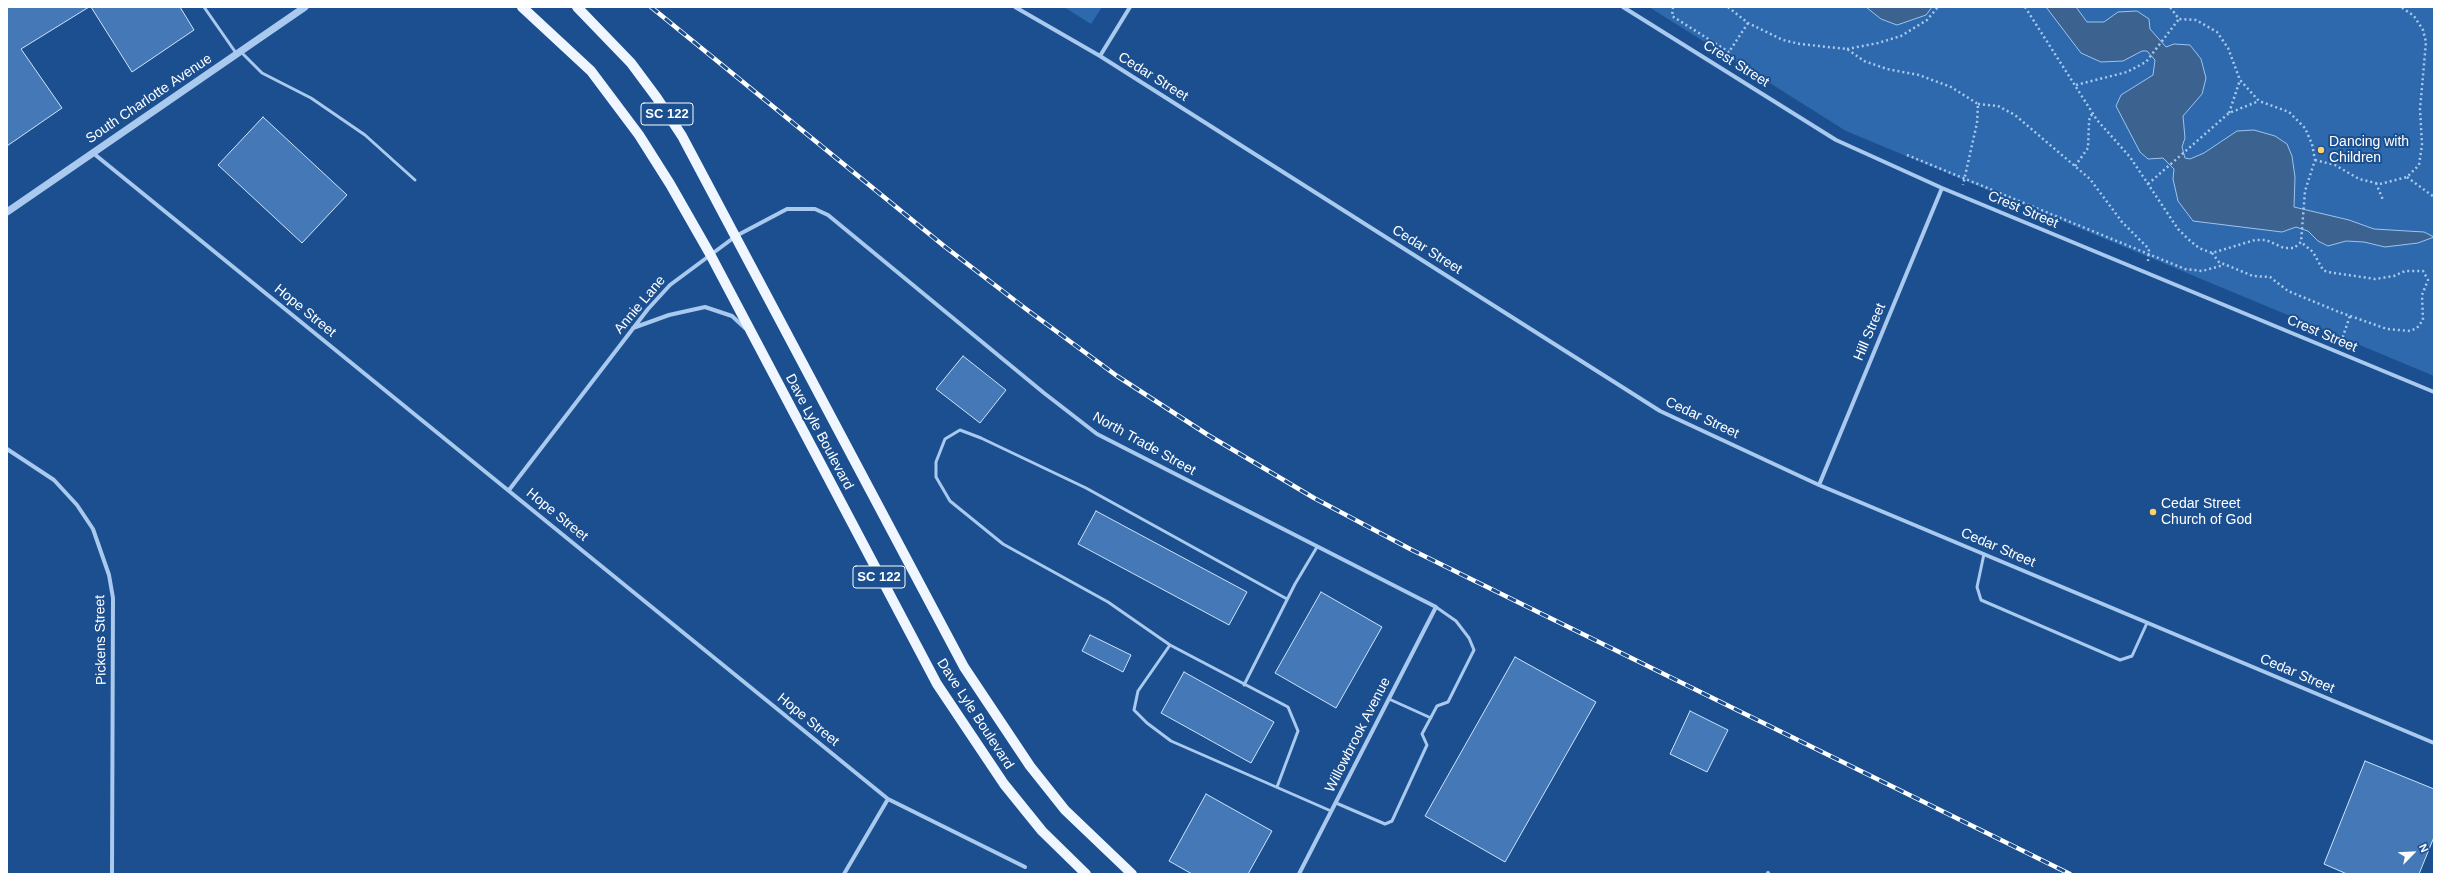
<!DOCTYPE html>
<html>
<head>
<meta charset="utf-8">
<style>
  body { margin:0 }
  #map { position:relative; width:2441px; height:881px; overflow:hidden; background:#1b4f8f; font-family:Helvetica,sans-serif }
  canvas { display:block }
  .frame { position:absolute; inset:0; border:8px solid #fff; pointer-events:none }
  .north { position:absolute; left:2393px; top:833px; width:40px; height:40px; -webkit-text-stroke:3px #1b4f8f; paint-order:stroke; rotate:66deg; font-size:11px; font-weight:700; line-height:16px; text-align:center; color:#fff }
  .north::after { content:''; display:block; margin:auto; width:14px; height:18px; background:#fff; clip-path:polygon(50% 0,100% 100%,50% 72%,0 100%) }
</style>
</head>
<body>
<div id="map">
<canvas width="2441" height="881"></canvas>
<div class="frame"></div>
<div class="north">N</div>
</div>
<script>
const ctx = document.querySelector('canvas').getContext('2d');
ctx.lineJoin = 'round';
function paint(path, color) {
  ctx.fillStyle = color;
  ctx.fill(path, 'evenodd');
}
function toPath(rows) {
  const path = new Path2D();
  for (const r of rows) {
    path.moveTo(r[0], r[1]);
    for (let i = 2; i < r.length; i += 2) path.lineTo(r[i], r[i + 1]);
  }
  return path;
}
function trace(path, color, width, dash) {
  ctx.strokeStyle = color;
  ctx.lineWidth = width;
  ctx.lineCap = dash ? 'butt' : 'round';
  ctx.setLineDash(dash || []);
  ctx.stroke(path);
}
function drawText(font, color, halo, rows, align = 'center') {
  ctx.font = font + ' Helvetica,sans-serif';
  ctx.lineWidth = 4;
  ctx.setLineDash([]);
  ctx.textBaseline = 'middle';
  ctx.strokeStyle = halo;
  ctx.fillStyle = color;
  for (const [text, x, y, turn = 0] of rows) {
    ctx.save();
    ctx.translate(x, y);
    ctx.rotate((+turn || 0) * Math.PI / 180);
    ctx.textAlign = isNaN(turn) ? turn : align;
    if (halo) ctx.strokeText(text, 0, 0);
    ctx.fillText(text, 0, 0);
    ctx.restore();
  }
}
paint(toPath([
  [1064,7,1102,7,1091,24],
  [1649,7,2434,7,2434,376,1846,131]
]), '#2e69ad');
const water = toPath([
  [1866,7,1932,7,1926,15,1897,25,1881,19,1866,7],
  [2046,7,2076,7,2087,22,2104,22,2118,12,2137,11,2149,19,2150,29,2166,47,2174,44,2190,45,2201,59,2206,78,2202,94,2183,116,2185,138,2182,147,2185,158,2190,159,2204,153,2237,131,2254,130,2275,136,2287,144,2292,156,2295,177,2294,207,2349,220,2374,229,2424,232,2434,237,2418,243,2385,247,2364,242,2346,241,2328,246,2318,241,2308,231,2296,227,2282,232,2193,221,2178,201,2173,179,2174,169,2163,158,2148,159,2140,152,2116,106,2121,95,2153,75,2155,60,2147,51,2142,51,2123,61,2101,62,2081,53,2046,7]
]);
paint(water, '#3c6290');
trace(water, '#9cc4f0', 1);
const building = toPath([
  [7,7,89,7,21,49,62,108,7,146,7,7],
  [91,7,180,7,194,30,132,72,91,7],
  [263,117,347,195,302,243,218,165,263,117],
  [963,356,1006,390,980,423,936,389,963,356],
  [1096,511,1247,592,1229,625,1078,544,1096,511],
  [1321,592,1382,627,1336,708,1275,673,1321,592],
  [1090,635,1131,655,1123,672,1082,651,1090,635],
  [1515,657,1596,702,1505,862,1425,816,1515,657],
  [1184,672,1274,722,1251,763,1161,713,1184,672],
  [1690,711,1728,730,1707,772,1670,754,1690,711],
  [2365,761,2434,789,2434,837,2419,874,2347,874,2324,864,2365,761],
  [1206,794,1272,831,1248,874,1192,874,1169,861,1206,794]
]);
paint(building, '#4478b7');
trace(building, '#cfe3fa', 1);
trace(toPath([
  [1673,7,1672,16,1729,52],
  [1728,7,1748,23,1783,40,1800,44,1847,49,1864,61,1887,69,1919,75,1951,87,1978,104,1977,123,1963,185],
  [2025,7,2097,120,2130,157,2178,229,2188,239,2199,248,2212,253,2255,240,2266,240,2284,248,2294,248,2301,242,2305,191,2315,160,2312,144,2305,128,2289,112,2259,101,2240,80,2228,48,2217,32,2196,20,2179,19,2170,7],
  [1847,49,1878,43,1901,36,1927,20,1938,7],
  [1725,58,1748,23],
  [2076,85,2127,72,2146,62,2179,19],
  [1978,104,1998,106,2015,115,2090,179,2122,222,2149,249,2148,261],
  [2229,113,2240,80],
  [1907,155,2185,269,2202,271,2224,265],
  [2315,160,2335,165,2359,179,2380,184,2407,177,2419,165,2422,145,2420,109,2426,42,2423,30,2414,16,2401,7],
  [2075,166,2088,148,2089,122,2090,116,2093,114],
  [2407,177,2434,197],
  [2376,183,2383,200],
  [2148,184,2229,113,2259,101],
  [2212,253,2219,262,2253,276,2270,277,2288,291,2339,312,2387,329,2410,331,2417,328,2423,320,2422,295,2428,280,2423,271,2405,271,2394,276,2375,279,2328,272,2323,270,2313,252,2301,242],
  [2341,342,2350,316]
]), '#a9c9ee', 2.5, [2, 3]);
trace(toPath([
  [204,7,236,53],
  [241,52,262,73,311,98,365,135,415,180],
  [1984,554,1977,587,1981,600,2120,660,2132,656,2147,623],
  [1170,645,1138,691,1134,710,1147,723,1171,741,1331,811],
  [1244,685,1295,584,1317,547],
  [1389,699,1431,718],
  [1277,787,1298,731,1288,707,1170,645,1108,602,1003,544,950,501,936,477,936,462,945,439,960,430,981,438,1086,488,1287,599],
  [1336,803,1385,824,1392,821,1427,745,1422,734,1437,706,1448,702,1474,650,1469,638,1456,621,1436,607]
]), '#a9c9ee', 3);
trace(toPath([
  [1015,7,1100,56,1660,411,1819,485,2434,743],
  [1623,7,1836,140,1942,188,2434,392],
  [1100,56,1130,7],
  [93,153,888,799,1025,867],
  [633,328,669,315,705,307,732,316,745,328],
  [7,449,54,480,77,505,93,529,109,575,113,598,112,874],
  [1819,485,1942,188],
  [509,490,648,309,670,285,736,236,787,209,815,209,828,215,1044,393,1097,434,1436,607,1299,874],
  [844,874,888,799],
  [1768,874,1768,873]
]), '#a9c9ee', 4);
trace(toPath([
  [7,212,305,7]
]), '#a9c9ee', 7);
trace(toPath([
  [522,7,591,71,639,135,670,184,710,254,937,684,1004,784,1042,831,1086,874],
  [577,7,631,63,657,98,682,136,964,667,1030,766,1065,810,1132,874]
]), '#f0f6ff', 10);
const rail = toPath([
  [651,7,944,246,1026,309,1117,376,1208,435,1314,498,1412,550,2070,874]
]);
trace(rail, '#fff', 4.5);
trace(rail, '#1b4f8f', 3, [9]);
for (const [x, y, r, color] of [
  [2321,150,4,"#ffd166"],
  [2153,512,4,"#ffd166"]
]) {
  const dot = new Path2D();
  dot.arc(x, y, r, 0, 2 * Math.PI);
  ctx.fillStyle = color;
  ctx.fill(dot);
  trace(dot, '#1b4f8f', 1.5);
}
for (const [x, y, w] of [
  [667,114,52],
  [879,577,52]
]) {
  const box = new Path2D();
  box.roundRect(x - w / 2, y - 11, w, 22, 3);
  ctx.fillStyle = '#1b4f8f';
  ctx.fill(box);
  trace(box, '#fff', 1);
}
drawText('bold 13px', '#fff', null, [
  ["SC 122",667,114],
  ["SC 122",879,577]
]);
drawText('14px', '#fff', '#1b4f8f', [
  ["Crest Street",1736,64,32],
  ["Cedar Street",1153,77,32],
  ["South Charlotte Avenue",149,99,-34],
  ["Crest Street",2023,210,23],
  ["Cedar Street",1427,250,32],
  ["Annie Lane",640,305,-50],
  ["Hope Street",305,311,39],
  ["Hill Street",1870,332,-67],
  ["Crest Street",2322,334,23],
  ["Cedar Street",1702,418,25],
  ["Dave Lyle Boulevard",819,432,62],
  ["North Trade Street",1144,444,29],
  ["Hope Street",557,515,39],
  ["Cedar Street",1998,548,23],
  ["Pickens Street",101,640,-91],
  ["Cedar Street",2297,674,23],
  ["Dave Lyle Boulevard",975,714,57],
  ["Hope Street",808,720,39],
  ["Willowbrook Avenue",1358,735,-63]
]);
drawText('14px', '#fff', '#1b4f8f', [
  ["Dancing with",2329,142],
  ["Children",2329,158],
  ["Cedar Street",2161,504],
  ["Church of God",2161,520]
], 'left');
</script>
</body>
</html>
